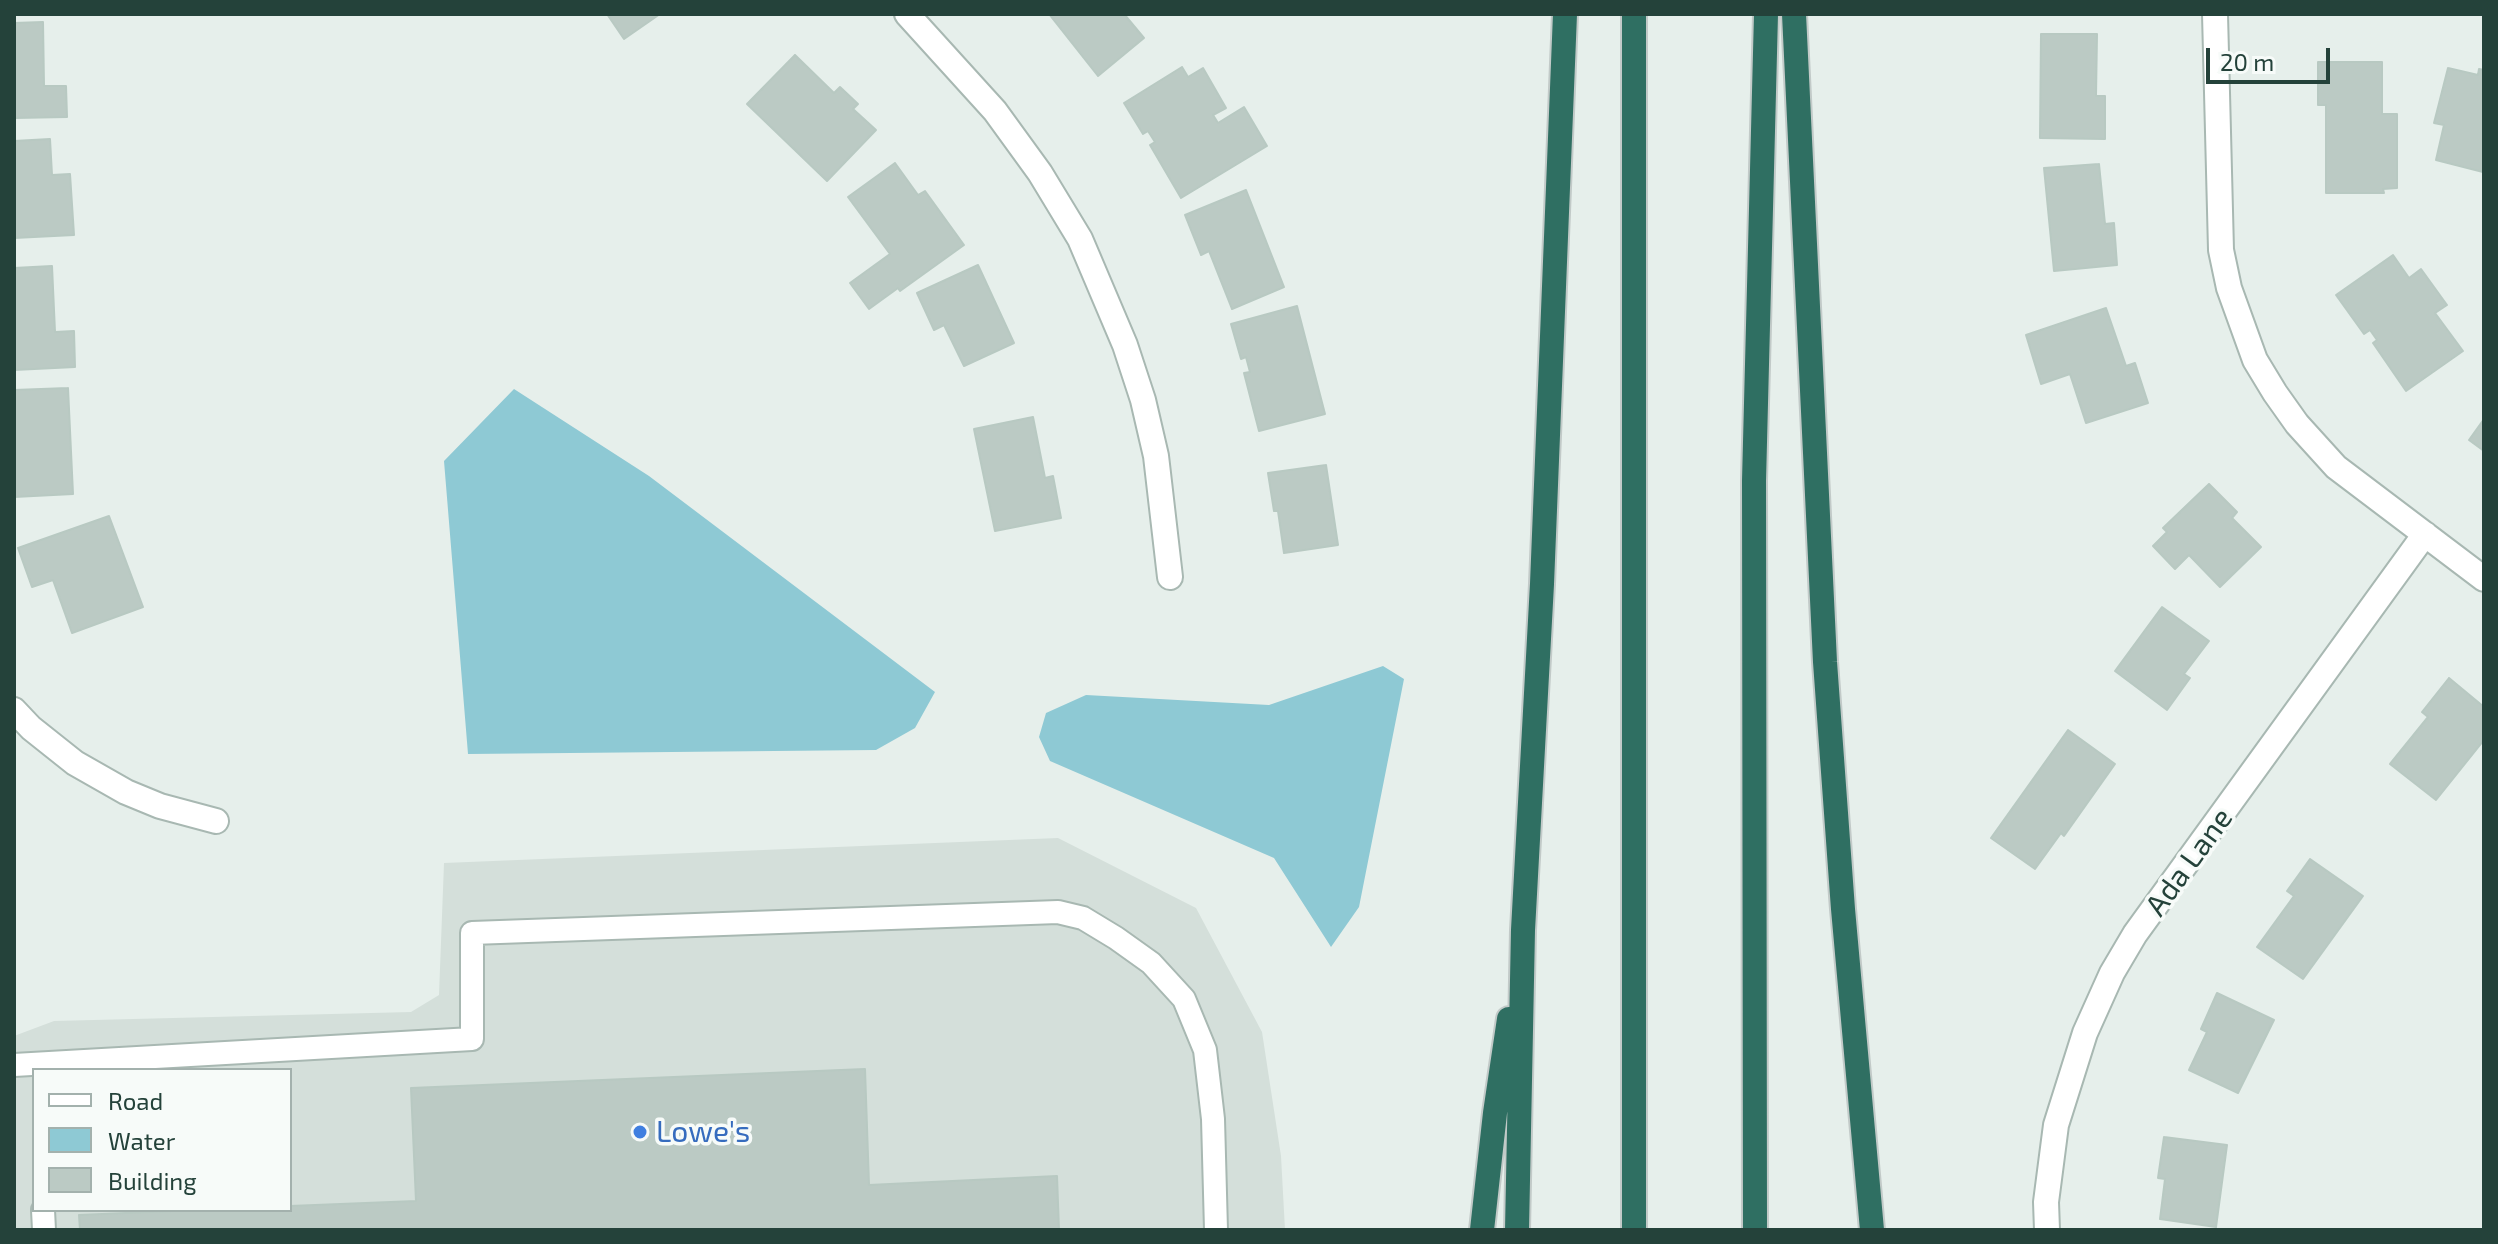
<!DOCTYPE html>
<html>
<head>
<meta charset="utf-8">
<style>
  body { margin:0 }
  #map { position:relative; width:2498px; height:1244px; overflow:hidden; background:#e6efeb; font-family:"Exo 2",sans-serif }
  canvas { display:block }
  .frame { position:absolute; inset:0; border:16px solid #24423a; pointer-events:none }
  .legend { position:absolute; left:32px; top:1068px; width:260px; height:144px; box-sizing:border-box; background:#f7fbf9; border:2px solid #a3b1ad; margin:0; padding:10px 14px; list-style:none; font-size:24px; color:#24423a }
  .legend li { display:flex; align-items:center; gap:16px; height:40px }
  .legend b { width:40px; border:2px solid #a3b1ad }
  .scale { position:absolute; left:2206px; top:48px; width:124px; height:36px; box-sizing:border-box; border:4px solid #24423a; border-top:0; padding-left:10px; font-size:24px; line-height:28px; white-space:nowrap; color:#24423a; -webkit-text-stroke:6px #f7fbf9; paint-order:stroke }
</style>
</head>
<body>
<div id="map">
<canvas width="2498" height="1244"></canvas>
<div class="frame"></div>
<ul class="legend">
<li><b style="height:10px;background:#fff"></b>Road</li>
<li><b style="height:22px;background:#8ec9d4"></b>Water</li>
<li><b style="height:22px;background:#bbcac4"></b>Building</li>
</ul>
<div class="scale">20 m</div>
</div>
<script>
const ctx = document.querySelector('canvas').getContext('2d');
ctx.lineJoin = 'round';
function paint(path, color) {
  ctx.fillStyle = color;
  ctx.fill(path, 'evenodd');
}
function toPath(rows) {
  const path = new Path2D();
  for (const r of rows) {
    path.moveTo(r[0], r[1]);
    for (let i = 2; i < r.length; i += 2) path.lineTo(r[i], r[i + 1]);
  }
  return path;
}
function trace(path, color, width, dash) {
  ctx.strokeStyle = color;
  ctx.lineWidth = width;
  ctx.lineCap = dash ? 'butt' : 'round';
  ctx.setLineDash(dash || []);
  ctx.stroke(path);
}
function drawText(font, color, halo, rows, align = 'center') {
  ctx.font = font + ' "Exo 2",sans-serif';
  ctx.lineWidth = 7;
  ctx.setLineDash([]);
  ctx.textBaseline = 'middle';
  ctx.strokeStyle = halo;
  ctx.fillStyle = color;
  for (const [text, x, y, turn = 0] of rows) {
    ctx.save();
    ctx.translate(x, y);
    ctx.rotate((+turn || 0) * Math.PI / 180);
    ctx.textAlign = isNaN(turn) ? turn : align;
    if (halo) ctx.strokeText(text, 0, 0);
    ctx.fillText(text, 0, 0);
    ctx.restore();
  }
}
paint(toPath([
  [1058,838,1196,908,1262,1032,1281,1156,1285,1230,14,1230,14,1036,54,1021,411,1012,439,995,444,863],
  [34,1070,290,1070,290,1210,34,1210]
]), '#d4dfda');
paint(toPath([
  [514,389,649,476,935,692,915,728,876,750,468,754,444,461],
  [1383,666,1404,679,1359,907,1331,947,1274,858,1050,761,1039,737,1046,713,1086,695,1269,705]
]), '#8ec9d4');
const building = toPath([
  [607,14,660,14,624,39,607,14],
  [1049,14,1124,14,1144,38,1098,76,1049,14],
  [43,22,44,86,66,86,67,117,14,118,14,23,43,22],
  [2041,34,2097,34,2096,96,2105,96,2105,139,2040,138,2041,34],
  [795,55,834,93,840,87,858,104,853,109,876,130,827,181,747,104,795,55],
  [2318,62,2382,62,2382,114,2397,114,2397,188,2383,189,2384,193,2326,193,2326,105,2318,105,2318,62],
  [1182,67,1188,77,1203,68,1226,108,1213,115,1218,123,1244,107,1267,146,1181,198,1150,145,1155,142,1148,131,1143,134,1124,103,1182,67],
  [2448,68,2478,75,2479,69,2484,70,2483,172,2436,160,2444,125,2434,123,2448,68],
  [50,139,52,175,70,174,74,235,14,238,14,141,50,139],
  [895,163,918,195,925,191,964,245,900,291,898,288,869,309,850,283,890,254,848,197,895,163],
  [2099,164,2105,224,2114,223,2117,265,2054,271,2044,168,2099,164],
  [1246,190,1284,287,1232,309,1209,251,1201,255,1185,215,1246,190],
  [2393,255,2409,278,2421,269,2447,305,2435,313,2463,351,2406,391,2373,343,2377,340,2370,330,2364,334,2336,295,2393,255],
  [978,265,1014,343,964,366,944,325,934,330,917,293,978,265],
  [52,266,55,332,74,331,75,367,14,370,14,268,52,266],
  [1297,306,1325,414,1259,431,1244,373,1250,372,1246,357,1241,359,1231,324,1297,306],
  [2106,308,2126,366,2135,363,2148,403,2086,423,2070,374,2041,384,2026,335,2106,308],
  [68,388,73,494,14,497,14,390,68,388],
  [1033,417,1045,478,1053,476,1061,518,995,531,974,429,1033,417],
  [2484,419,2484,451,2469,440,2484,419],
  [1326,465,1338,545,1284,553,1278,511,1274,511,1268,473,1326,465],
  [2209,484,2237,512,2232,518,2261,547,2220,587,2189,555,2175,569,2153,546,2167,532,2163,528,2209,484],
  [109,516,143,607,72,633,53,580,32,587,18,548,109,516],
  [2162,607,2209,641,2184,674,2190,678,2167,710,2115,671,2162,607],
  [2449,678,2484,707,2484,740,2436,800,2390,764,2428,717,2422,712,2449,678],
  [2068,730,2115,764,2064,836,2061,833,2035,869,1991,838,2068,730],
  [2310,859,2363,896,2303,979,2257,947,2294,896,2287,891,2310,859],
  [2217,993,2274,1020,2238,1093,2189,1070,2207,1032,2201,1029,2217,993],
  [865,1069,869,1185,1057,1176,1059,1230,80,1230,79,1215,195,1210,290,1210,290,1206,416,1201,411,1088,865,1069],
  [2164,1137,2227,1145,2216,1227,2160,1219,2165,1179,2158,1178,2164,1137]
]);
paint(building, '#bbcac4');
trace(building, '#b8c9c2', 2);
const service = toPath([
  [14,1065,472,1039,472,933,1058,912,1083,918,1116,938,1151,963,1184,999,1205,1050,1213,1119,1216,1230],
  [43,1210,44,1230]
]);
const minor = toPath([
  [907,14,995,111,1040,173,1080,239,1125,345,1143,400,1156,456,1170,577],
  [2215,14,2221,250,2229,288,2255,360,2275,393,2297,424,2336,467,2484,579],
  [14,710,31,728,75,763,126,792,160,806,216,821],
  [2047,1230,2046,1202,2056,1125,2085,1033,2112,973,2135,934,2425,534]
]);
const motorway = toPath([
  [1634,14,1634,1230],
  [1794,14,1825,662,1843,909,1872,1230],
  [1482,1230,1495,1113,1509,1019],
  [1517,1230,1523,930,1542,584,1565,14],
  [1755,1230,1754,481,1766,14]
]);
trace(service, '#a8b8b2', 26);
trace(minor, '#a8b8b2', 28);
trace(motorway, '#c2cac8', 28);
trace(service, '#fff', 22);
trace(minor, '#fff', 24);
trace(motorway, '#2f6f62', 24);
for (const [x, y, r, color] of [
  [640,1132,8,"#3f7fe0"]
]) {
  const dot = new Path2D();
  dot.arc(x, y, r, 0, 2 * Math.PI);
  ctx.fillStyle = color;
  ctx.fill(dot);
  trace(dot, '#f7fbf9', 3);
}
drawText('30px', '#24423a', '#f7fbf9', [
  ["Ada Lane",2189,862,-54]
]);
drawText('30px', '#366cbe', '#f7fbf9', [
  ["Lowe's",656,1132]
], 'left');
</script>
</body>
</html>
